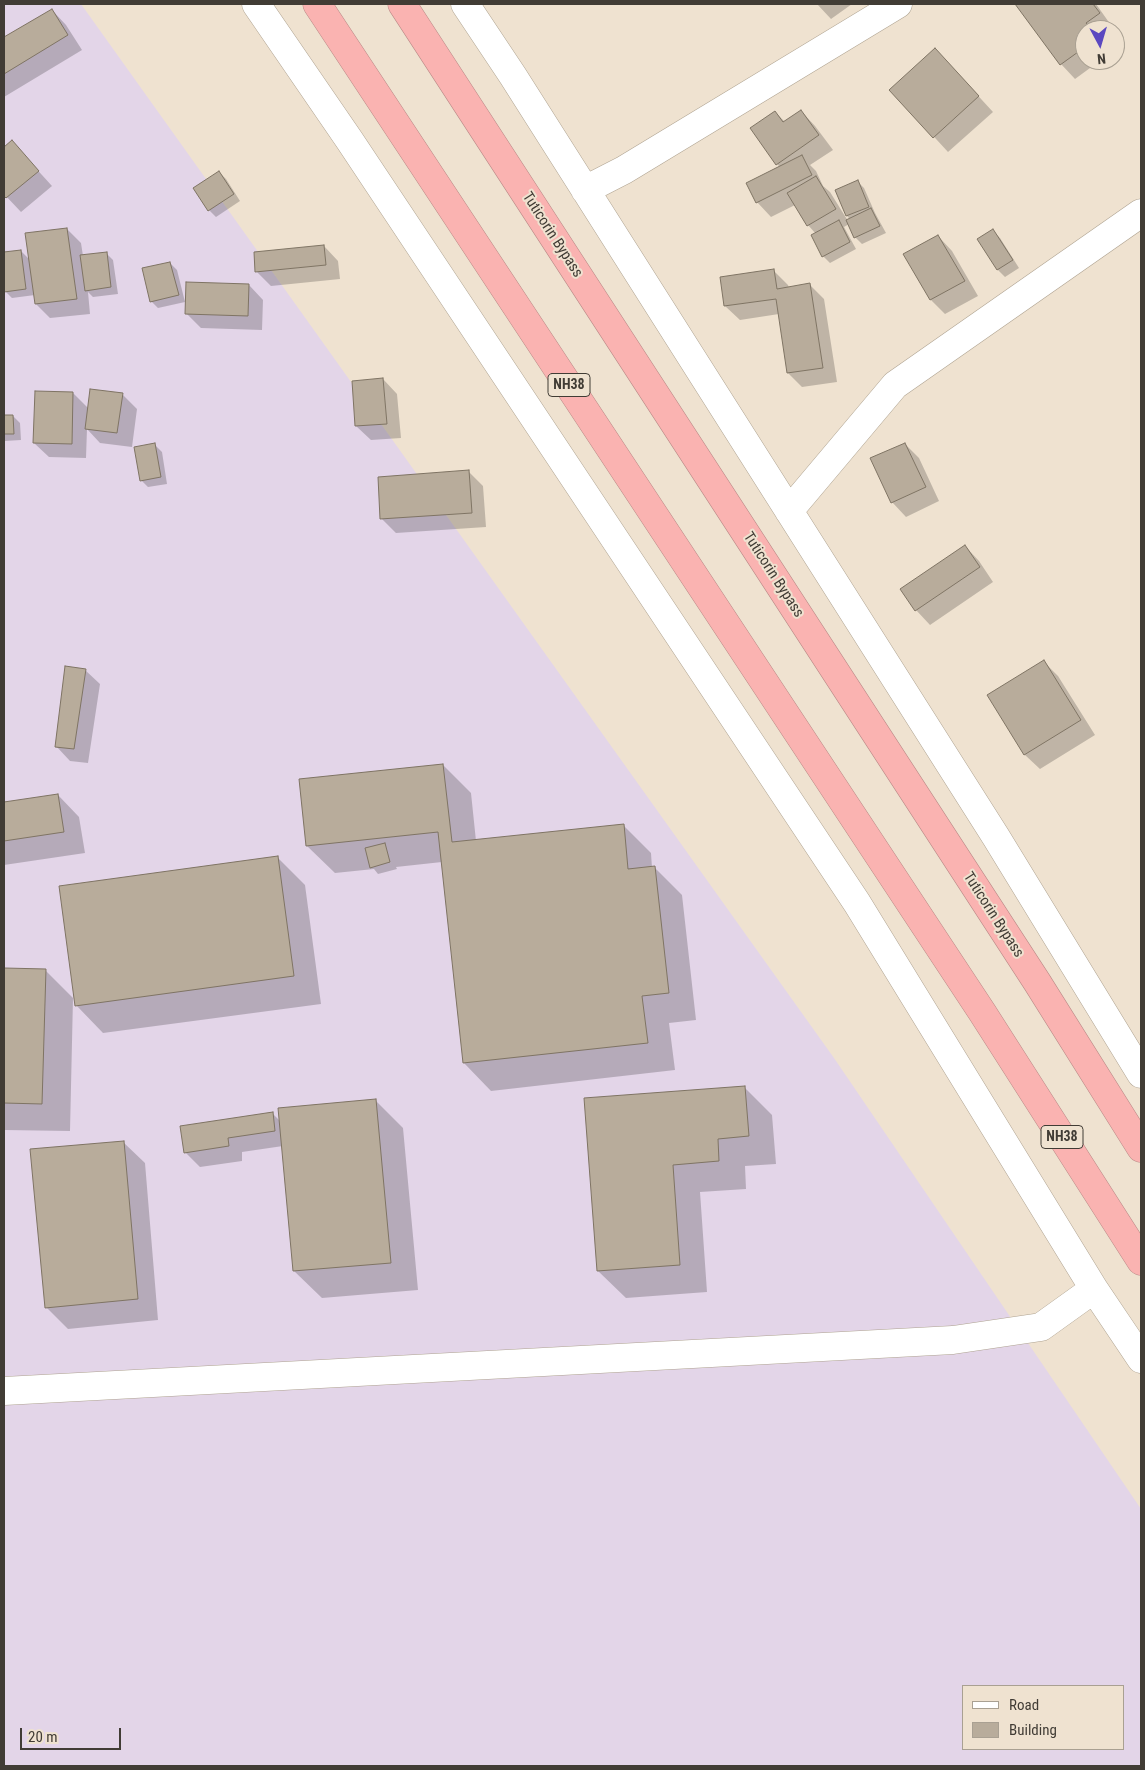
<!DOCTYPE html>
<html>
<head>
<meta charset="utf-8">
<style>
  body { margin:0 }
  #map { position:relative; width:1145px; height:1770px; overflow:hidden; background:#efe2d0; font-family:"Roboto Condensed",sans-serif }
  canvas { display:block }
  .frame { position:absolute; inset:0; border:5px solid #413c35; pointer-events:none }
  .legend { position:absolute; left:962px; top:1685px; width:162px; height:65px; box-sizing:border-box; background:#efe2d0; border:1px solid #a9a092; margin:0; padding:6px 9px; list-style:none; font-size:15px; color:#413c35 }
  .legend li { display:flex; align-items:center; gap:10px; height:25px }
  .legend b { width:25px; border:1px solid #a9a092 }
  .north { position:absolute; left:1075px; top:20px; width:50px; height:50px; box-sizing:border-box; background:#efe2d0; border:1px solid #a9a092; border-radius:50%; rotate:174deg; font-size:14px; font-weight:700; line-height:20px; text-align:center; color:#413c35 }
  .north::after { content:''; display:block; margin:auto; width:18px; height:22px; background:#5b48c0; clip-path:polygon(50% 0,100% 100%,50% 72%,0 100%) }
  .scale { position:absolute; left:20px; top:1728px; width:101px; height:22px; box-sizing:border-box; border:2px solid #413c35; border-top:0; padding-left:6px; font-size:15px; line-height:18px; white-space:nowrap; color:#413c35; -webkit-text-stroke:4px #efe2d0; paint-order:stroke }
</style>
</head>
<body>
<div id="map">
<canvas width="1145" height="1770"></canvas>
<div class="frame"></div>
<ul class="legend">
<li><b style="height:6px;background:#fff"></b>Road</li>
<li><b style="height:14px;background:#b8ac9b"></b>Building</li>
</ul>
<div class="north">N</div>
<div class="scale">20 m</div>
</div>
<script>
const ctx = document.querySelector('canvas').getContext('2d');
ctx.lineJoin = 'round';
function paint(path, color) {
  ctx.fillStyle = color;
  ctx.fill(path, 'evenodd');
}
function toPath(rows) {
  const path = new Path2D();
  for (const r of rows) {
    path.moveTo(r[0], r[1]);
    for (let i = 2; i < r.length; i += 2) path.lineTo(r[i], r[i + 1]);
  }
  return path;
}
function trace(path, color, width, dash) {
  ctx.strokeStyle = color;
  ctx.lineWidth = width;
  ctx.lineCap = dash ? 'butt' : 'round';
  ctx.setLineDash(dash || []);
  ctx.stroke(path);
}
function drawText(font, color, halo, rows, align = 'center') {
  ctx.font = font + ' "Roboto Condensed",sans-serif';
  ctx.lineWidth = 4;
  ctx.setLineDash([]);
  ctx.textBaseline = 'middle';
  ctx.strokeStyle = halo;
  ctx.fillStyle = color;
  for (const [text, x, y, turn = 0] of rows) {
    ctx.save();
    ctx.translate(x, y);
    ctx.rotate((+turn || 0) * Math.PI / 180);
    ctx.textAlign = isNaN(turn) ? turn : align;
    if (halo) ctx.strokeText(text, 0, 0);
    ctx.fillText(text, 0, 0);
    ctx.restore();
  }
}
paint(toPath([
  [4,4,81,4,834,1058,1141,1509,1141,1766,4,1766],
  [964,1686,1124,1686,1124,1749,964,1749]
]), '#e3d5e8');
paint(toPath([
  [817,4,852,4,831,19],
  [1017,4,1096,4,1113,28,1110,30,1085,30,1085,60,1101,60,1075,79,1061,64],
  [52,10,66,25,82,50,4,97,4,39],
  [949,64,993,112,948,152,891,90],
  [801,111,815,126,833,150,810,165,816,171,823,186,830,192,848,221,850,219,847,216,836,191,857,181,864,188,875,213,886,233,862,244,855,237,849,224,844,227,856,249,830,263,823,256,816,234,808,225,795,205,771,217,757,202,780,167,777,164,775,112,785,122],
  [12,142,52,186,21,212,4,194,4,148],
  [219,172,226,179,240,201,216,217,209,210],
  [67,229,81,243,83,256,106,253,113,260,118,294,93,297,88,292,90,314,50,318,36,304,35,295,12,298,5,291,4,253,21,251,30,260],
  [993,231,1000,238,1019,268,1005,277,998,270,979,240],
  [938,236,952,251,978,296,945,314,931,300,905,254],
  [324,246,338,261,340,279,271,286,257,272],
  [170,263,177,270,185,302,158,308,151,301],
  [774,271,788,285,789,288,810,285,824,299,837,382,802,387,788,373,779,314,740,320,725,306],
  [249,285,263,300,262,330,201,328,186,313],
  [383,379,397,394,401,438,371,440,356,426],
  [73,393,89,409,122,394,137,409,132,447,100,443,87,429,86,458,49,457,34,443],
  [13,416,20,423,21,440,5,441,4,417],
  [905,444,919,458,939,501,906,517,892,502],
  [155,445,162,452,167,484,148,487,141,480],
  [469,472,483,486,486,527,396,533,382,519,379,478],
  [965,546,979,561,993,582,930,625,916,610],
  [1044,662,1058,676,1095,735,1040,769,1025,755,989,695],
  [85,670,100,684,88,763,70,761,56,746],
  [443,765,471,793,476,841,623,825,651,853,652,868,655,868,682,895,696,1020,669,1023,675,1070,491,1091,464,1063,442,862,396,867,397,869,378,874,374,869,335,873,307,846,301,781],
  [58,795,79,817,85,853,4,865,4,803],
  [277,857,305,885,321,1004,103,1033,76,1005],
  [4,969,45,970,73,998,70,1131,4,1130],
  [745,1088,772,1115,776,1164,745,1166,746,1189,700,1192,707,1292,626,1298,598,1271,586,1099],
  [375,1100,403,1128,418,1290,322,1298,294,1271,283,1146,242,1152,242,1161,200,1167,185,1152,272,1113,280,1121],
  [123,1142,145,1163,158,1320,68,1329,46,1307]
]), '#0003');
const building = toPath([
  [1015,4,1093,4,1100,13,1086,23,1092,30,1085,30,1085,47,1060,65,1015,4],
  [52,9,68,35,4,74,4,37,52,9],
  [935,48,979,96,933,138,889,90,935,48],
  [801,110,819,135,776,165,750,128,775,111,783,122,801,110],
  [12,140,39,171,6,198,4,196,4,147,12,140],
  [802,155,812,175,756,203,746,183,802,155],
  [219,171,234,194,208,211,193,188,219,171],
  [816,176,836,209,807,226,787,193,816,176],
  [858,180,869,207,846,216,835,190,858,180],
  [871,208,880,226,854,238,846,220,871,208],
  [839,220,850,242,822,257,811,235,839,220],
  [67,228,77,299,35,304,25,233,67,228],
  [993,229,1013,260,997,270,977,239,993,229],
  [938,235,965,281,930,300,903,254,938,235],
  [324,245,326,265,255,272,254,252,324,245],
  [21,250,26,289,4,292,4,252,21,250],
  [107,252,111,287,85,291,80,255,107,252],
  [170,262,179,295,150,302,142,268,170,262],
  [774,269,777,289,810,283,823,368,787,373,776,299,724,306,720,277,774,269],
  [186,282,249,284,248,316,185,314,186,282],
  [383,378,387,424,355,426,352,381,383,378],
  [90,389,123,393,117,433,85,429,90,389],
  [35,391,73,392,72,444,33,443,35,391],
  [4,415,13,415,14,434,4,434,4,415],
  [155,443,161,477,140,481,134,447,155,443],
  [905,443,926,487,891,503,870,458,905,443],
  [469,470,472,513,380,519,378,477,469,470],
  [965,545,980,567,915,611,900,589,965,545],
  [1044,660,1081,720,1024,755,987,695,1044,660],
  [65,666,86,669,74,749,55,747,65,666],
  [443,764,452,842,624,824,628,869,655,866,669,993,642,996,648,1043,463,1063,438,832,306,846,299,779,443,764],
  [58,794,64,832,4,841,4,802,58,794],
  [385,843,390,862,370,868,365,848,385,843],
  [278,856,294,976,75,1006,59,886,278,856],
  [4,968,46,969,42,1104,4,1103,4,968],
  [745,1086,749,1136,718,1139,719,1161,673,1165,680,1265,597,1271,584,1098,745,1086],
  [376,1099,391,1263,293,1271,278,1108,376,1099],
  [273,1112,275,1131,228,1138,229,1146,184,1153,180,1126,273,1112],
  [124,1141,138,1299,45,1308,30,1149,124,1141]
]);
paint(building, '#b8ac9b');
trace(building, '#7f7464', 1);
const minor = toPath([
  [256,4,350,141,857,903,1094,1289,1141,1359],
  [465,4,513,76,996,837,1141,1074],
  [585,190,624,170,898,4],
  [789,511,895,385,1141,213],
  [4,1391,953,1340,1041,1327,1094,1289]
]);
const highway = toPath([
  [317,4,982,1012,1141,1261],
  [402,4,1037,982,1141,1148]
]);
trace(minor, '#afa391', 29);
trace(highway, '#b98986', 29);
trace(minor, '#fff', 28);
trace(highway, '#fab3b1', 28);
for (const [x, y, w] of [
  [569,385,42],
  [1062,1137,42]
]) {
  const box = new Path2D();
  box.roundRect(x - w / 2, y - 11.5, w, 23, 4);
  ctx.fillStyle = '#efe2d0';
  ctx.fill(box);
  trace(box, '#413c35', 1);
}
drawText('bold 14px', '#413c35', null, [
  ["NH38",569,385],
  ["NH38",1062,1137]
]);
drawText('15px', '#413c35', '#efe2d0', [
  ["Tuticorin Bypass",552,235,57],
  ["Tuticorin Bypass",773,575,57],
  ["Tuticorin Bypass",993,915,57]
]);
</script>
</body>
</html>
